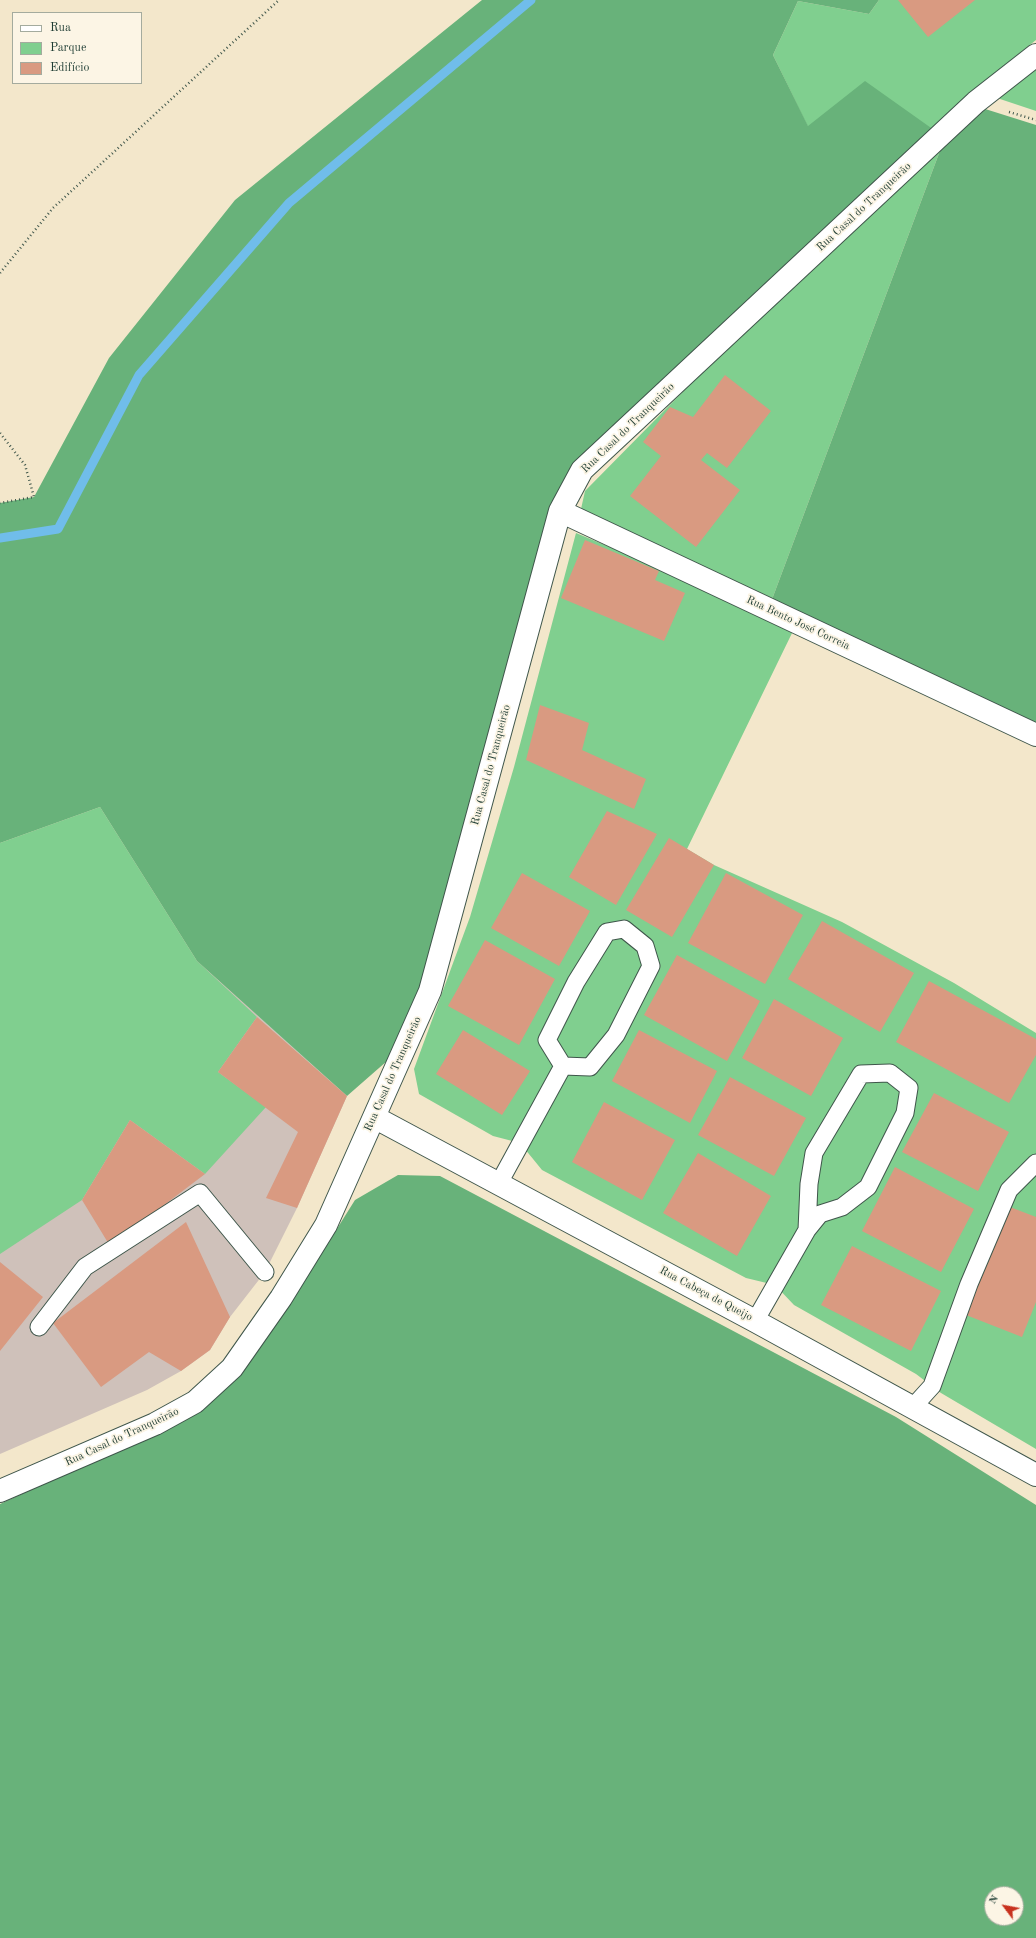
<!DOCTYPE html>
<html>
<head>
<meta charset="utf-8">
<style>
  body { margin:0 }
  #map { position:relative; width:1036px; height:1938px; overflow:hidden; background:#f3e7cb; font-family:"Old Standard TT",serif }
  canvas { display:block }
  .legend { position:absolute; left:12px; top:12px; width:130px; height:72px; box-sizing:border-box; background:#fcf5e5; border:1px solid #a4ab9e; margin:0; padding:5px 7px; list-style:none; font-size:12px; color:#1f3d34 }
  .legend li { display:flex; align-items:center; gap:8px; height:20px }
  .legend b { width:20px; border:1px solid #a4ab9e }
  .north { position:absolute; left:984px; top:1886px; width:40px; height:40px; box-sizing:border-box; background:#fcf5e5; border:1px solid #a4ab9e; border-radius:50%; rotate:302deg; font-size:11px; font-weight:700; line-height:16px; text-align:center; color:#1f3d34 }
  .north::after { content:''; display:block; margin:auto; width:14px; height:18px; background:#c8321e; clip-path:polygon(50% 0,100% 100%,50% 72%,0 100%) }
</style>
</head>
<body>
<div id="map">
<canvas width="1036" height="1938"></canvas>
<ul class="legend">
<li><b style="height:5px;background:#fff"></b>Rua</li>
<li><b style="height:11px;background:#80cf8f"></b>Parque</li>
<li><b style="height:11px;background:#d99a81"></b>Edifício</li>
</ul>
<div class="north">N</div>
</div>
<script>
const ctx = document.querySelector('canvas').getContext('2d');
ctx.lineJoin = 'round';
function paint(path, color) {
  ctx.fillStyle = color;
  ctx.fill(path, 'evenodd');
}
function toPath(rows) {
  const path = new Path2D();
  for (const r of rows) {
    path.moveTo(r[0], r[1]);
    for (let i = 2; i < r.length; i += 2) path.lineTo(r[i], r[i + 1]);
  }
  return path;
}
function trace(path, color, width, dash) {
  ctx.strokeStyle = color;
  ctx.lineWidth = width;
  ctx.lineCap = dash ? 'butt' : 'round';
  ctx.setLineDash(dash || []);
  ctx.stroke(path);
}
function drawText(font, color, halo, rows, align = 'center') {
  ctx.font = font + ' "Old Standard TT",serif';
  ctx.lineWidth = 3.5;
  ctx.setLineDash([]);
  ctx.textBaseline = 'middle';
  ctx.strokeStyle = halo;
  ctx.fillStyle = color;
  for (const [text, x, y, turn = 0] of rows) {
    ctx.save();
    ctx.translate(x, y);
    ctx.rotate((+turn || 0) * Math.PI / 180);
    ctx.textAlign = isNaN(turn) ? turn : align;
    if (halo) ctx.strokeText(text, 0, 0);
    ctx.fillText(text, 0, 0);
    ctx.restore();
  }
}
paint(toPath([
  [0,843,197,961,347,1096,297,1208,265,1272,230,1317,210,1350,181,1371,147,1390,0,1454]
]), '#cfc1ba');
paint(toPath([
  [879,0,1036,0,1036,40,975,89,934,130,808,127,773,55,798,1,869,14],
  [1036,68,1036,111,997,98],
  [944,140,771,602,581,509,585,491,720,354],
  [576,533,677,575,794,629,687,849,714,865,842,922,954,983,1036,1033,1036,1449,941,1393,916,1374,794,1305,775,1285,746,1278,542,1170,520,1143,493,1136,419,1094,414,1069,470,917,514,767],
  [100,807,197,961,257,1017,218,1072,266,1107,205,1174,130,1120,82,1200,0,1254,0,843]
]), '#80cf8f');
paint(toPath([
  [482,0,879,0,869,14,798,1,773,55,808,126,865,81,934,130,575,464,425,987,395,1054,347,1096,197,961,100,807,0,843,0,503,34,497,109,358,235,200],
  [982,108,1036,125,1036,729,771,602,944,140],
  [398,1175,440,1176,896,1417,1036,1505,1036,1938,0,1938,0,1504,191,1417,241,1371,291,1302,355,1200],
  [992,1894,1016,1894,1016,1918,992,1918]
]), '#68b27a');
trace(toPath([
  [0,538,58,529,139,375,289,203,531,0]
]), '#70bdea', 9);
paint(toPath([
  [898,0,975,0,928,37],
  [725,375,771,411,727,468,707,453,701,460,740,490,696,547,630,496,661,456,643,442,670,407,693,417],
  [585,540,659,571,655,580,685,593,664,641,561,598],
  [540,705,589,723,582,750,646,779,634,809,526,760],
  [607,811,657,834,616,905,569,877],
  [669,838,714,865,672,937,626,910],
  [522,873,590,911,559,966,491,928],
  [726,873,803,915,765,984,688,943],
  [822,921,914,973,880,1032,788,979],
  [485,940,555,979,519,1045,448,1006],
  [677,955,760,1001,727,1061,644,1015],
  [929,981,1036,1039,1036,1055,1009,1103,896,1042],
  [774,999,843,1038,811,1096,742,1058],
  [257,1017,347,1096,297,1208,266,1198,298,1132,218,1072],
  [463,1030,530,1071,502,1115,436,1074],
  [639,1030,717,1071,690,1123,612,1081],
  [730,1077,806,1118,774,1176,698,1135],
  [934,1093,1009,1132,978,1191,902,1152],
  [604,1102,675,1140,642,1200,572,1162],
  [130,1120,205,1174,110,1246,82,1200],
  [698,1153,771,1196,737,1256,663,1213],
  [895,1167,974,1209,941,1272,862,1231],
  [1010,1207,1036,1217,1036,1302,1022,1337,966,1315],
  [186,1222,230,1317,210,1350,181,1371,149,1352,101,1387,53,1323],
  [852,1246,941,1291,911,1351,821,1305],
  [0,1262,43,1297,0,1351]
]), '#d99a81');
const service = toPath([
  [499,1183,563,1066,547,1040,576,982,607,932,624,929,645,946,651,966,616,1035,590,1067,563,1066],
  [755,1321,807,1230,809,1184,814,1153,861,1074,890,1073,909,1088,905,1113,868,1187,842,1207,820,1214,807,1230],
  [39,1327,85,1267,200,1193,265,1272],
  [913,1407,932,1386,969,1284,1009,1190,1036,1163]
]);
const minor = toPath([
  [560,511,1036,735],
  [374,1117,755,1321,1036,1475],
  [0,1491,155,1424,195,1402,232,1368,281,1298,326,1225,430,991,560,511,582,470,976,102,1036,55]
]);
trace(service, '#3f564b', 19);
trace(minor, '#3f564b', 24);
trace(toPath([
  [1009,112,1036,120],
  [0,273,53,208,279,0],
  [0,433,25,465,34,497,0,503]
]), '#3f564b', 2.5, [1, 3]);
trace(service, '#fff', 17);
trace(minor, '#fff', 22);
drawText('11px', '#1f3d34', '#fcf5e5', [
  ["Rua Casal do Tranqueirão",864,207,-43],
  ["Rua Casal do Tranqueirão",628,428,-44],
  ["Rua Bento José Correia",798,623,25],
  ["Rua Casal do Tranqueirão",491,765,-75],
  ["Rua Casal do Tranqueirão",393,1074,-66],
  ["Rua Cabeça de Queijo",706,1294,28],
  ["Rua Casal do Tranqueirão",122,1437,-25]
]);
</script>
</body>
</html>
